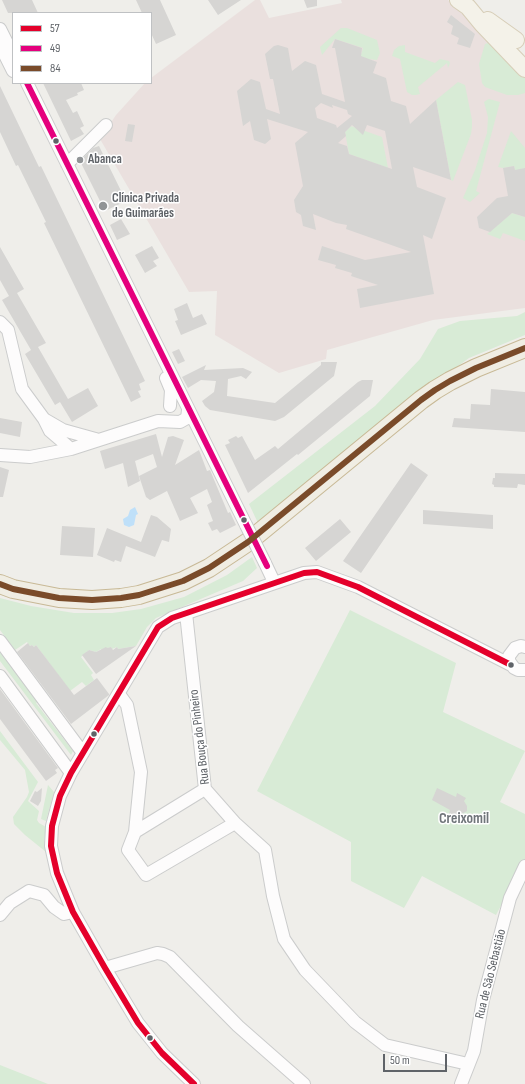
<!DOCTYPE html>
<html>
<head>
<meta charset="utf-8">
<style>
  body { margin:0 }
  #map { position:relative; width:525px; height:1084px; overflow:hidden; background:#efeeea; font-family:"Sofia Sans Condensed",sans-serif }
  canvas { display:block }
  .legend { position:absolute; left:12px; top:12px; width:140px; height:72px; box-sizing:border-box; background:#fff; border:1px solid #bfc1c3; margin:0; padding:5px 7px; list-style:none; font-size:12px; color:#5f6368 }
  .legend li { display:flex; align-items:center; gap:8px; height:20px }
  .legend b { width:20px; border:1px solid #bfc1c3 }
  .scale { position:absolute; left:383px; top:1054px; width:64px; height:18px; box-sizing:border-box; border:2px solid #5f6368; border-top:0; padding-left:5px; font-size:12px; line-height:14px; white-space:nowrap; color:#5f6368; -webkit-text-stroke:3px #fff; paint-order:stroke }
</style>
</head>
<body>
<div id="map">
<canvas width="525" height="1084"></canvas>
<ul class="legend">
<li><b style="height:5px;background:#e4002b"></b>57</li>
<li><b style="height:5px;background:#e5007d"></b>49</li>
<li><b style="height:5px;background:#7a4b2a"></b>84</li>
</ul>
<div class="scale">50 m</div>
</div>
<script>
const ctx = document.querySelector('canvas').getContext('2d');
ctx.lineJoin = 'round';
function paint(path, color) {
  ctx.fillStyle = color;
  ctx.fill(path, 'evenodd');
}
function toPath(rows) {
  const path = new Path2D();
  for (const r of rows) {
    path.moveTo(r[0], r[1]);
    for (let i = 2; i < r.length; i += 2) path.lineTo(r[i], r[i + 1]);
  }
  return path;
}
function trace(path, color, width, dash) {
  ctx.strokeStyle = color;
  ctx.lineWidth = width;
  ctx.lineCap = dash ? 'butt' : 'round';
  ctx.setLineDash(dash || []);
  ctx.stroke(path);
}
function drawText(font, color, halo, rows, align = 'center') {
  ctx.font = font + ' "Sofia Sans Condensed",sans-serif';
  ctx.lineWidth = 3;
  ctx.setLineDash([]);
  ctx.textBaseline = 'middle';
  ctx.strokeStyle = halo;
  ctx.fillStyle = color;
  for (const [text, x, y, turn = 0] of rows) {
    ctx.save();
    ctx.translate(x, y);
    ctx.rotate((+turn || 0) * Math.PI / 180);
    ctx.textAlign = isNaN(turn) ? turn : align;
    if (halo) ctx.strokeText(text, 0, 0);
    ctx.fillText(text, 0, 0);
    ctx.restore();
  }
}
paint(toPath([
  [255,0,260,0,269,18,342,3,341,0,448,0,525,73,525,308,433,320,327,350,326,359,279,373,215,335,217,291,189,292,100,139,116,115,145,83,151,83,151,78]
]), '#eae0de');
paint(toPath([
  [341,28,347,28,377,40,380,53,377,60,360,58,363,48,335,39,322,55,320,47],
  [488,43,492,44,525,77,525,93,518,95,507,95,485,87,482,83,479,64,485,44],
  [405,45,405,52,435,63,440,59,449,61,450,63,448,68,447,63,418,87,420,94,416,95,412,95,407,92,400,59,392,56,394,50,399,46],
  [458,82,465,85,472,120,472,127,471,134,453,181,451,180,436,100],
  [489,99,500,102,476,191,480,193,470,202,463,198,475,170,487,133,488,117,484,102,487,100],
  [351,126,382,137,388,168,349,154,345,132],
  [511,131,525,148,525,168,523,168,519,191,514,166,503,168,498,167],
  [512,213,525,217,525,241,503,233,500,239,487,234],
  [525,312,525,335,469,358,423,392,258,523,249,504,375,406,420,359,438,329,460,321,517,316],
  [252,557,257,568,243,581,156,618,147,627,136,646,118,649,117,647,112,649,111,647,102,650,101,649,96,652,89,650,81,657,93,673,91,675,94,680,86,686,82,682,70,691,36,645,34,647,32,645,30,646,27,642,15,650,0,630,0,598,31,606,74,613,112,613,141,609,184,597,227,575],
  [350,610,456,663,443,712,525,751,500,802,525,814,525,860,496,915,422,876,404,908,351,881,351,842,257,791],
  [0,646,40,700,36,703,73,751,71,755,0,661],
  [0,731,38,782,28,801,39,811,37,820,39,823,46,827,44,840,46,852,25,835,14,824,13,817,27,797,29,792,25,770,0,740],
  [48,785,54,792,46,821,41,819],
  [0,1065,48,1084,0,1084]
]), '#d8ebd6');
paint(toPath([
  [135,507,138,514,136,515,134,525,129,527,124,525,123,519,128,516,130,510]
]), '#bfe0f9');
paint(toPath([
  [2,0,32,0,38,13,8,13],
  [136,0,160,0,176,35,156,44,151,33,151,13,142,13],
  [208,0,241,0,218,15],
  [304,0,317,0,317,6,307,8],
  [451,15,475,34,470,48,457,44,459,38,451,34,453,26,447,22],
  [335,39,362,48,361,56,377,62,373,73,386,78,391,101,406,106,410,124,436,100,451,180,413,167,417,187,446,198,432,239,423,235,434,294,360,308,357,289,378,285,351,276,352,273,335,268,336,265,318,260,322,246,365,260,411,252,346,229,347,225,336,223,313,214,316,230,303,226,301,215,296,212,294,200,303,186,295,143,308,132,267,119,271,139,265,144,254,140,250,121,243,126,237,91,251,79,260,82,266,109,280,114,273,79,270,79,265,54,274,46,278,45,288,48,292,71,305,61,316,65,322,94,345,102,335,48,332,48],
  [321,103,333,108,332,105,347,110,348,114,352,116,337,128,336,125,317,118,315,108],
  [352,125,363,135,367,125,385,131,392,169,349,154,347,146,338,143,346,136,345,132],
  [43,83,81,83,84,90,77,93,78,95,66,100,73,113,77,111,84,126,80,128,84,134,71,141],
  [0,86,39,167,41,166,145,381,139,384,141,390,138,391,141,397,131,402,44,223,46,222,18,165,16,166,0,132],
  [128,124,135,125,132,142,125,141],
  [99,146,126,201,105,211,80,161,93,148],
  [514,166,515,170,525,168,525,217,512,213,490,232,479,228,477,217,497,198,508,196,503,168],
  [121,219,130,234,117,240,110,225],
  [152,246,159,258,153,261,157,266,145,273,135,255],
  [0,247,24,289,17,293,46,343,38,347,68,399,88,388,98,406,72,422,60,402,55,405,25,354,31,350,2,300,9,296,0,280],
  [187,303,193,318,202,314,207,324,181,335,175,321,178,320,174,309],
  [179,349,185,361,178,364,172,352],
  [321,362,337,362,334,376,284,417,275,421,210,410,205,406,202,401,214,392,216,381,201,380,188,388,182,377,206,365,204,370,243,368,252,372,246,379,241,376,228,379,227,396,275,403,321,365],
  [362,380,373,380,370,396,298,455,297,454,248,493,225,445,230,443,228,440,236,436,238,438,242,436,255,460,275,446,278,449,358,382],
  [491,389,525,392,525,432,452,427,454,418,470,419,471,404,490,405],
  [0,418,22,422,20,437,0,433],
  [156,434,162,457,168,437,173,436,184,440,175,465,199,450,207,471,210,470,228,513,230,512,236,525,220,533,217,529,212,531,208,523,213,521,207,505,212,502,207,489,190,498,198,513,180,521,167,491,150,500,146,497,139,476,157,467,153,454,135,461,140,481,128,487,123,463,105,469,100,451],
  [411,463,428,475,361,573,343,561],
  [0,467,9,470,3,497,0,497],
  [495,473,525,474,525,485,518,484,517,488,494,487,494,485,492,484,493,478,495,478],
  [423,510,493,515,493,529,423,524],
  [151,515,157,517,171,529,169,542,162,540,155,557,126,546,121,562,115,560,114,562,97,555,107,528,141,542],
  [340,519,351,532,316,561,305,548],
  [62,526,95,528,93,557,60,555],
  [28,643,30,646,32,645,34,647,36,645,74,695,97,678,109,694,109,695,71,724,17,652],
  [136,646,96,674,82,655,89,650,96,652,106,647,107,648,111,647,113,650,117,647,118,649],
  [0,689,58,768,55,770,57,773,46,781,0,719],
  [42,788,41,801,38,806,30,801,35,791,37,792],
  [437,788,456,797,457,793,466,798,464,801,467,806,467,811,462,814,458,814,456,818,449,814,450,810,432,800]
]), '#d6d5d3');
const minor = toPath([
  [0,29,11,51],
  [0,45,13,71],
  [27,83,246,525],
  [67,164,106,125],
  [0,322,8,330,22,389,44,419,50,431,71,449],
  [166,378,171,390,170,406],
  [44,419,63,430,99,440],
  [0,455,30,457,71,449,158,421,180,422,187,418,188,410],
  [265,563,274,582],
  [186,613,205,789,235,823,265,850,273,896,284,939,305,970,355,1022,385,1045,468,1064],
  [0,641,83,753],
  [525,647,521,646,515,648,509,656,509,661,514,668,518,670,525,670],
  [0,676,71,773],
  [119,694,127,705,141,772,135,832,128,850,146,875,235,823],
  [135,832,205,789],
  [0,915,10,903,29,891,44,895,54,907,64,914,73,912],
  [105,968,157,953,163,954,170,957,238,1026,304,1084],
  [194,1084,162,1053,138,1023,105,968,73,912,57,873,51,846,52,826,60,796,71,773,158,627,172,618,304,573,317,572,358,587,511,665],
  [461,1084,474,1051,483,1000,510,898,525,866]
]);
const major = toPath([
  [458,0,468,7,482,24,525,69],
  [488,20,516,40]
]);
const highway = toPath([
  [0,584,13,589,59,598,92,600,121,598,139,595,183,581,209,568,248,542,421,400,435,390,450,381,476,368,525,348]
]);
trace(minor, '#cbcccc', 14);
trace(major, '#d7ceb8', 18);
trace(highway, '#c8b996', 20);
trace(minor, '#fdfcfc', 12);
trace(major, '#f4f2e9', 16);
trace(highway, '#f0ede3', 18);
const minorBridge = toPath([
  [246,525,265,563]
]);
trace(minorBridge, '#cbcccc', 14, []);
trace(minorBridge, '#fdfcfc', 12);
trace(toPath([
  [194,1084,162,1053,138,1023,105,968,73,912,57,873,51,846,52,826,60,796,71,773,158,627,172,618,304,573,317,572,358,587,511,665]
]), '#e4002b', 6);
trace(toPath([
  [27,83,267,566]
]), '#e5007d', 6);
trace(toPath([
  [0,584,13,589,59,598,92,600,121,598,139,595,183,581,209,568,248,542,421,400,435,390,450,381,476,368,525,348]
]), '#7a4b2a', 6);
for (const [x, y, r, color] of [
  [56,141,3.5,"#5f6368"],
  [80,160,4,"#919496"],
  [103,206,5,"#919496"],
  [244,520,3.5,"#5f6368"],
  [511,665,3.5,"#5f6368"],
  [94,734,3.5,"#5f6368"],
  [150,1038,3.5,"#5f6368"]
]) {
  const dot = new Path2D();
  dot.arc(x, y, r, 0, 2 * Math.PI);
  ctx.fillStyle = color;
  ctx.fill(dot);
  trace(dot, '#fff', 1.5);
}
drawText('bold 13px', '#5f6368', '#fff', [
  ["Abanca",88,160],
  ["Clínica Privada",112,199],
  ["de Guimarães",112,214]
], 'left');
drawText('13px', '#5f6368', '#fff', [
  ["Rua Bouça do Pinheiro",200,737,-97],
  ["Rua de São Sebastião",491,974,-76]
]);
drawText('bold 15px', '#70757a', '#fff', [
  ["Creixomil",464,819]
]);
</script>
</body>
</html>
